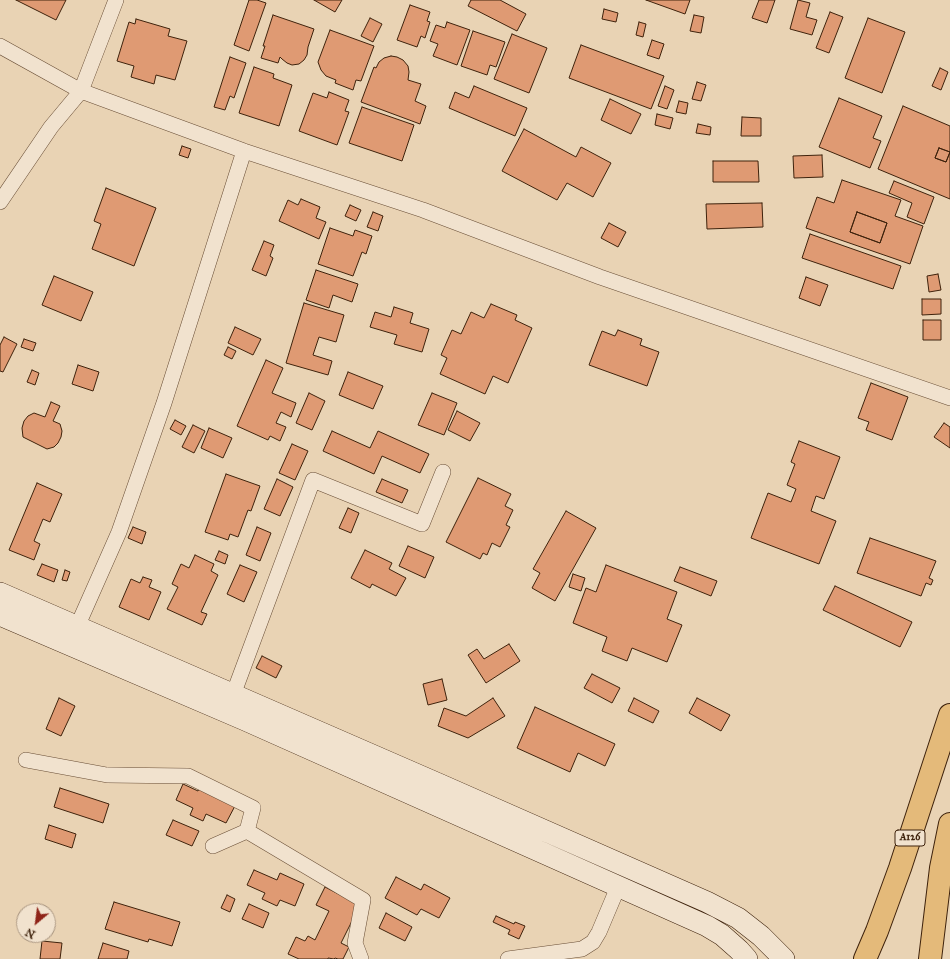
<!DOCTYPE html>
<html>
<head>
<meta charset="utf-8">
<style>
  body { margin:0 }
  #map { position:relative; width:950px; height:959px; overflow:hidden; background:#e9d3b4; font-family:"IM FELL Great Primer",serif }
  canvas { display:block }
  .north { position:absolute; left:16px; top:903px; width:40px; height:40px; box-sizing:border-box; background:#f1e2ce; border:1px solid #a99580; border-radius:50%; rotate:209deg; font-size:11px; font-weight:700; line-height:16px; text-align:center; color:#3e220c }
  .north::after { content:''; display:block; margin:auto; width:14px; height:18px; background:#8f2418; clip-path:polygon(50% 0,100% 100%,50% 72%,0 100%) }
</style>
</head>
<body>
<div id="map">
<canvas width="950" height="959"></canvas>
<div class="north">N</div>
</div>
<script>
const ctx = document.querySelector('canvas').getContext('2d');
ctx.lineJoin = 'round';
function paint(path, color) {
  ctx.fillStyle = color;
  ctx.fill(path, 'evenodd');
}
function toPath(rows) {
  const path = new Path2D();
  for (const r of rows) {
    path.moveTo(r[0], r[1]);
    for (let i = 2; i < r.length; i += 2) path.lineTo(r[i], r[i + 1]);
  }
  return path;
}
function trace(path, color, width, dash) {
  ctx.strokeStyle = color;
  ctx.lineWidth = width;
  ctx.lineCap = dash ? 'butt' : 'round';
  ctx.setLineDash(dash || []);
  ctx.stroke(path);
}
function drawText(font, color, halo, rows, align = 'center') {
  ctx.font = font + ' "IM FELL Great Primer",serif';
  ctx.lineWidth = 3;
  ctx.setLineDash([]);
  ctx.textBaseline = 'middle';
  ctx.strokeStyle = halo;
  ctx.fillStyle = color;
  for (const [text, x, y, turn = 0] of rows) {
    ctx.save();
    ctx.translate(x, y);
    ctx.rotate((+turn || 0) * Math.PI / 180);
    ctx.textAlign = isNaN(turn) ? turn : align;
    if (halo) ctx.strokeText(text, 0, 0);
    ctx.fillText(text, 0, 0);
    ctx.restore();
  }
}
const building = toPath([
  [16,0,66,0,56,20,16,0],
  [249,0,257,0,266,3,249,51,234,45,249,0],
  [314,0,342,0,335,12,314,0],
  [471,0,500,0,526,14,517,31,468,6,471,0],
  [646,0,690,0,685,14,646,0],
  [759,0,775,0,767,23,752,18,759,0],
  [798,0,810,3,806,17,817,20,812,35,790,29,798,0],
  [410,5,430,12,427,21,430,22,425,38,421,36,417,47,397,40,410,5],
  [604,9,618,13,616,22,602,19,604,9],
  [830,12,843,17,829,53,816,48,830,12],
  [273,15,314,29,308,47,307,55,304,60,299,64,292,65,287,63,282,59,280,57,278,63,261,58,265,46,263,46,273,15],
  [694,15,704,17,701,33,690,31,694,15],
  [370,18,382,24,373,42,361,36,370,18],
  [868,18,905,32,882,93,845,78,868,18],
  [136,19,170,29,168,36,187,41,175,80,156,75,154,84,131,77,134,66,117,61,129,22,135,24,136,19],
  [447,22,470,30,457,65,433,56,438,44,430,41,436,25,445,28,447,22],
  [639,22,646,24,643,37,636,35,639,22],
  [330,30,374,46,361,81,356,80,353,90,335,83,336,80,326,76,321,70,318,62,330,30],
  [473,31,505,42,496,67,490,65,487,75,461,66,473,31],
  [512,34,547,48,529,93,494,79,512,34],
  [652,40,664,44,659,59,647,55,652,40],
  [581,45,664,76,651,109,569,78,581,45],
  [391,56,397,57,403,60,408,66,409,72,408,80,421,84,415,101,426,106,420,124,361,102,374,67,376,68,379,62,384,58,391,56],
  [230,57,246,63,234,98,230,96,225,110,214,107,230,57],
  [254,67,274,74,273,78,292,85,279,126,239,113,254,67],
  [940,68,948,72,941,90,932,86,940,68],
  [697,82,706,85,701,101,692,99,697,82],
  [474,86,527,108,515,136,449,108,455,92,469,98,474,86],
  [665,86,674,90,667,109,658,106,665,86],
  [329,92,349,100,345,111,349,112,337,145,299,131,313,93,327,98,329,92],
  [839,98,882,116,873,138,881,141,870,168,819,147,839,98],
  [610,99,641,114,631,134,601,120,610,99],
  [679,101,688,103,686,114,676,112,679,101],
  [903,106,950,126,950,199,878,169,903,106],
  [939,148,950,152,946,162,935,158,939,148],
  [362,107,414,125,402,161,349,143,362,107],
  [657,114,673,118,670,129,655,125,657,114],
  [742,117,761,118,761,136,741,136,742,117],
  [698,124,711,127,710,135,696,133,698,124],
  [524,129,576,157,581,147,611,163,593,197,567,183,557,200,502,171,524,129],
  [182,146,191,149,188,158,179,155,182,146],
  [939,148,950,152,946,162,935,158,939,148],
  [822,155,823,177,794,178,793,156,822,155],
  [713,161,758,161,759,182,713,182,713,161],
  [842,180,901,200,895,216,923,226,910,264,806,228,817,197,834,203,842,180],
  [857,212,887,223,880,243,850,232,857,212],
  [894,181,934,197,924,224,907,217,912,203,889,193,894,181],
  [106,188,156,208,134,266,92,249,101,224,94,221,106,188],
  [301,199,320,207,316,218,326,222,319,239,279,221,288,200,298,205,301,199],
  [762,203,763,227,707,229,706,204,762,203],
  [350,205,361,210,356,221,345,216,350,205],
  [373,212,383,216,378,231,367,227,373,212],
  [857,212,887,223,880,243,850,232,857,212],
  [609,223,626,232,618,247,601,238,609,223],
  [330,228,353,236,355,230,372,236,366,254,362,252,353,276,318,264,330,228],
  [810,234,901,266,893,289,802,258,810,234],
  [264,241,274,245,270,256,273,258,266,276,252,270,264,241],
  [316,270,358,284,352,302,333,295,329,308,306,300,316,270],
  [938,274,941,290,929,292,927,276,938,274],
  [54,276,93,292,81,321,42,305,54,276],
  [806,277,828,285,820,306,799,298,806,277],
  [922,299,941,299,941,314,922,315,922,299],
  [304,303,344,315,336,342,319,337,313,355,332,361,328,375,286,363,304,303],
  [491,304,517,315,515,320,532,328,508,383,493,376,485,394,440,374,447,358,441,355,452,330,461,334,471,312,484,318,491,304],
  [394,307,413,313,410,323,429,329,422,352,394,344,397,335,370,327,375,312,391,317,394,307],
  [923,320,941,320,941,340,923,340,923,320],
  [235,327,261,339,253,355,228,343,235,327],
  [618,330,642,339,640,345,659,352,647,386,589,365,602,331,615,336,618,330],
  [4,337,17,344,3,372,0,371,0,345,4,337],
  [24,339,36,343,33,351,21,347,24,339],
  [228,347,236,351,232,359,224,355,228,347],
  [266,360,283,368,272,393,296,403,291,417,281,412,276,423,286,427,280,441,270,436,268,440,237,426,266,360],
  [78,365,99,372,93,391,72,384,78,365],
  [32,370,39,373,35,385,27,382,32,370],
  [348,372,383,386,373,409,339,395,348,372],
  [871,383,908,397,892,440,866,430,869,422,858,418,871,383],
  [309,393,325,401,312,430,296,423,309,393],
  [432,393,457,403,444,435,418,425,432,393],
  [51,402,60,406,53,421,60,424,62,431,61,437,58,443,54,447,47,449,23,437,22,428,24,421,28,416,34,413,45,417,51,402],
  [457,411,480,423,470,441,448,430,457,411],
  [175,420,186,426,181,435,170,429,175,420],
  [944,423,950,427,950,448,934,437,944,423],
  [193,425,205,431,194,453,182,447,193,425],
  [209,428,232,438,223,458,201,448,209,428],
  [332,431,370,448,378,431,429,454,420,473,382,456,374,474,323,451,332,431],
  [799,441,840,457,824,499,816,496,811,511,836,521,819,564,751,538,768,493,791,502,796,489,787,485,795,464,791,462,799,441],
  [292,444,308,451,295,480,279,473,292,444],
  [226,474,260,486,251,511,248,510,238,537,230,534,228,540,205,532,226,474],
  [478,478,511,494,505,506,513,510,506,525,510,527,500,547,492,543,487,555,483,553,480,559,446,542,478,478],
  [277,479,293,487,280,516,264,509,277,479],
  [382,479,408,490,402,503,376,492,382,479],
  [37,483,62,494,50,522,43,519,34,541,40,544,34,560,9,550,37,483],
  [348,508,359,513,351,533,339,528,348,508],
  [566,511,596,528,555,601,532,588,540,573,533,569,566,511],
  [133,527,146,532,142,544,128,538,133,527],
  [257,527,271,533,260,561,246,555,257,527],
  [870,538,936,561,929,578,933,580,931,585,926,583,921,596,857,573,870,538],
  [408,546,434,557,425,578,399,566,408,546],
  [365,550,392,563,389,569,406,578,396,596,372,584,370,588,351,578,365,550],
  [219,551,228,555,225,564,215,560,219,551],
  [195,555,214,564,211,571,218,575,201,612,207,614,202,625,167,609,178,587,172,584,181,564,189,568,195,555],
  [42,564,58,570,54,582,37,575,42,564],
  [240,565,257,572,244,602,227,594,240,565],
  [606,565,677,592,667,619,682,625,667,662,632,648,627,661,602,651,607,637,573,623,586,588,596,592,606,565],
  [680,567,717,581,711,596,674,581,680,567],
  [65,570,70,572,67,581,62,580,65,570],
  [573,574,585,578,581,591,569,587,573,574],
  [143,577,152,580,149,587,161,592,149,620,119,607,131,579,140,583,143,577],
  [835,586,912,622,900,647,823,610,835,586],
  [509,644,520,661,486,683,468,655,477,649,484,659,509,644],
  [262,656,282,666,276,678,256,668,262,656],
  [592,674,620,688,612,703,584,688,592,674],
  [442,679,447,700,428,705,423,684,442,679],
  [59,698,75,706,61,736,46,729,59,698],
  [493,698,505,716,468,738,438,726,444,708,466,716,493,698],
  [634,698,659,711,653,723,628,711,634,698],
  [697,698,730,715,721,731,689,713,697,698],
  [535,707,615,744,605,766,578,753,570,772,517,748,535,707],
  [183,784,198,791,200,787,236,804,226,823,206,814,203,821,190,815,193,808,176,800,183,784],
  [60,788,109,804,103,823,54,807,60,788],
  [173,820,199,831,192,846,166,835,173,820],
  [49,825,76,834,72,848,45,839,49,825],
  [254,870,277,880,280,873,304,884,295,906,280,900,277,906,262,899,265,893,247,885,254,870],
  [396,877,421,890,424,884,450,898,439,918,421,909,417,915,385,898,396,877],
  [325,887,360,905,341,943,349,947,343,959,338,959,335,958,334,959,328,958,328,959,299,959,288,954,296,937,305,941,308,936,315,940,329,911,316,905,325,887],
  [227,895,235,899,230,912,221,908,227,895],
  [114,902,180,922,172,946,149,939,148,942,105,929,114,902],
  [249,904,269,913,263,928,242,919,249,904],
  [386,913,412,927,405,941,379,928,386,913],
  [496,916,514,924,515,922,525,926,519,939,508,934,510,930,493,922,496,916],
  [42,941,62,943,60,959,40,959,42,941],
  [103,943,129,951,127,959,98,959,103,943]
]);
paint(building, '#df9a73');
trace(building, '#3e220c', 1);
const minor = toPath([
  [0,46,81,91,244,151,423,210,600,277,950,398],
  [0,202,51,127,81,91,116,0],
  [77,627,119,532,164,403,244,151],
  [233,695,313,480,422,524,443,472],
  [26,760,107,775,188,776,253,808,247,831],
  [213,846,247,831,363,900,355,943,361,959],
  [508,959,582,949,593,942,599,932,618,887]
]);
const secondary = toPath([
  [0,593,441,785,707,902,738,918,761,936,784,959],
  [0,615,245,720,707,926,722,935,739,950,747,959]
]);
const trunk = toPath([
  [865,959,877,931,900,868,950,715],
  [930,959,941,868,950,824]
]);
trace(minor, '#694e36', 16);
trace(secondary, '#3e220c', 22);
trace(trunk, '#3e220c', 24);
trace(minor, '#f1e2ce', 15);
trace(secondary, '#f1e2ce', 21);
trace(trunk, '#e4ba7a', 22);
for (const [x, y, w] of [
  [910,838,30]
]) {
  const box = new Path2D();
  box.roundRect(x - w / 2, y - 8, w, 16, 3);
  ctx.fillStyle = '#f1e2ce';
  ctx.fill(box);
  trace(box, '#3e220c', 1);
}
drawText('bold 10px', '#3e220c', null, [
  ["A126",910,838]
]);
</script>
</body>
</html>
